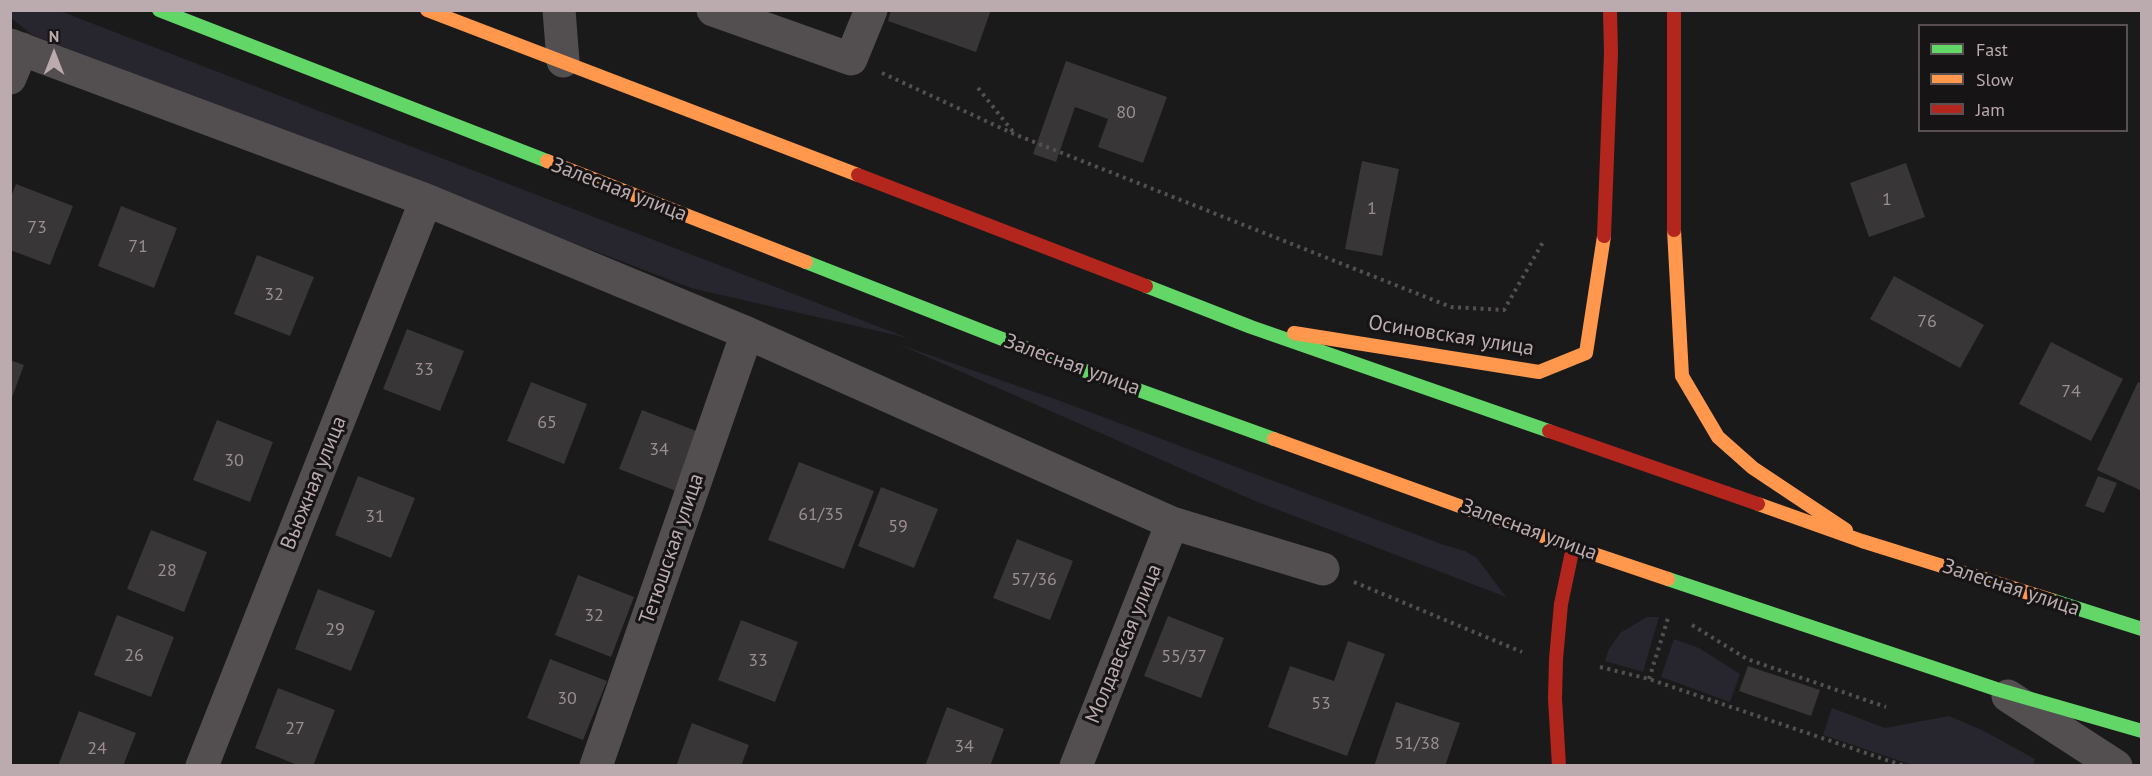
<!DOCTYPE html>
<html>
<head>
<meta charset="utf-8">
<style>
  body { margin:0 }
  #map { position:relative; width:2152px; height:776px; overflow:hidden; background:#1a1a1a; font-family:"PT Sans",sans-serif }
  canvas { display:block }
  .frame { position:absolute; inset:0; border:12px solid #bbabae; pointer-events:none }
  .legend { position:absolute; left:1918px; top:24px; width:210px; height:108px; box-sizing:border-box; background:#161414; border:2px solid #585052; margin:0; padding:8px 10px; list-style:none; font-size:18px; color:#bbabae }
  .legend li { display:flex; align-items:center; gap:12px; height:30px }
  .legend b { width:30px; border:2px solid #585052 }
  .north { position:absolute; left:24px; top:24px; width:60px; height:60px; -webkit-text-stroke:4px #161414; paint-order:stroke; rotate:0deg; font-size:16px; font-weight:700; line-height:24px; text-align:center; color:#bbabae }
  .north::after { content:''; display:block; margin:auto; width:21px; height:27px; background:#bbabae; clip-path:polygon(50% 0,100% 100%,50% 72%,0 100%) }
</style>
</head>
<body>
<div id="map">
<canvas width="2152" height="776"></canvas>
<div class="frame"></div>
<ul class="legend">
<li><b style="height:8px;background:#63d668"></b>Fast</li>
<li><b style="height:8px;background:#ff974d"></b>Slow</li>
<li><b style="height:8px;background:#b3261e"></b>Jam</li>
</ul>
<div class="north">N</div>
</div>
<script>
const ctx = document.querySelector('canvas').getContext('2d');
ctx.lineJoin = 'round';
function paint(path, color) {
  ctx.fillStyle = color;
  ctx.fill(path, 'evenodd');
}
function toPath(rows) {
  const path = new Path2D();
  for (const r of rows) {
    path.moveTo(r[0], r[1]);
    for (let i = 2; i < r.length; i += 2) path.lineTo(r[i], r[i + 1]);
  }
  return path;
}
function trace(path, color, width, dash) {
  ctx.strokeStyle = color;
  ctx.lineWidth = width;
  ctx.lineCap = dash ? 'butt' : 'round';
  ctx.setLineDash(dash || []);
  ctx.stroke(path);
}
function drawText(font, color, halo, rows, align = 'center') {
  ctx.font = font + ' "PT Sans",sans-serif';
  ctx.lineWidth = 6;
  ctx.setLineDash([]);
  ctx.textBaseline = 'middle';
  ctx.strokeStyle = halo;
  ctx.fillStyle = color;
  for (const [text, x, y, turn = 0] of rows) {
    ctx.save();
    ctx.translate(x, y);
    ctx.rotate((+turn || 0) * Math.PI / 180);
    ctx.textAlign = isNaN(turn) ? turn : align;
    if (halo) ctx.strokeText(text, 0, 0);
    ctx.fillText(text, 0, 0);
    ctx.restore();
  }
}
paint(toPath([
  [10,11,60,11,908,338,691,288,32,35,11,18],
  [898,344,1066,403,1444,545,1465,551,1477,558,1506,597,1255,501],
  [1647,617,1659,617,1643,672,1605,661,1609,649,1620,633],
  [1674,639,1699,648,1740,674,1730,702,1661,677],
  [1832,708,1885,728,1949,716,1984,731,2035,759,2033,765,1912,765,1823,735]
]), '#27252e');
paint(toPath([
  [891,10,991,10,976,52,888,21],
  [1066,61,1167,97,1143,163,1098,147,1108,119,1075,107,1056,162,1033,154],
  [1362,161,1399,169,1382,256,1345,249],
  [1906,163,1925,217,1869,237,1850,183],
  [16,184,73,206,50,265,10,250,10,199],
  [121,206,177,228,154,288,98,266],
  [257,255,314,277,290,336,234,314],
  [1894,276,1984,325,1960,368,1870,319],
  [407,329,464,351,440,411,383,389],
  [2051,342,2123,379,2091,441,2019,404],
  [10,360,24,365,11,400,10,400],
  [531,382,587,404,564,464,507,441],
  [2138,382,2142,384,2142,491,2097,470],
  [642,410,699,432,676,491,619,469],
  [217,420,273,442,250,502,193,480],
  [799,462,874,491,844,569,768,540],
  [358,476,415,498,391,558,335,535],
  [2098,476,2117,483,2104,513,2085,506],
  [881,487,938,509,914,568,858,546],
  [151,530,207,552,184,612,127,589],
  [1017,539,1073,561,1050,620,993,598],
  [578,575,634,597,611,657,555,635],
  [318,589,375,611,351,671,295,649],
  [117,615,174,637,151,697,94,675],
  [1168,616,1224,638,1201,698,1144,676],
  [741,620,798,642,775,702,718,680],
  [1348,641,1385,654,1347,756,1268,727,1290,666,1334,681],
  [550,659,607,681,583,740,527,718],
  [1748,666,1820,690,1811,716,1739,691],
  [278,688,335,710,313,766,300,766,255,748],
  [1396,702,1460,723,1445,766,1374,766],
  [947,707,1004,729,990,766,925,766],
  [79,711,136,733,123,766,58,766],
  [692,723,749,745,741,766,676,766]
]), '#383636');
trace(toPath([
  [882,73,1014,134,1451,307,1504,310,1543,242],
  [978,88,1014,133],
  [1354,582,1522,652],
  [1692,625,1747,659,1886,707],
  [1600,667,1649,679,1904,766],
  [1649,679,1669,615]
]), '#555050', 4, [3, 4.5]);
trace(toPath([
  [559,10,563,61],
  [713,10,851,59,871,10],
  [10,45,426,200,747,333,1172,523,1323,569],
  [10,78,22,49],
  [2008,696,2116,766],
  [202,766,426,200],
  [596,766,747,333],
  [1076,766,1172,523]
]), '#534e4f', 33);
trace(toPath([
  [159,10,547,161],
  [806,262,1066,364,1274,439],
  [1146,286,1251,327,1549,431],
  [1668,579,1996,689,2142,731],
  [2051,600,2142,629]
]), '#63d668', 14);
trace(toPath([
  [427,10,858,175],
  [547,161,806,262],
  [1674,230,1682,376,1718,437,1753,468,1846,530],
  [1294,333,1539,372,1586,353,1604,236],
  [1274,439,1573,547,1668,579],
  [1758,504,1862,541,2051,600]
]), '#ff974d', 14);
trace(toPath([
  [1674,10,1674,230],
  [858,175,1146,286],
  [1604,236,1611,53,1610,10],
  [1549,431,1758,504],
  [1559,766,1555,699,1556,659,1561,604,1573,547]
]), '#b3261e', 14);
drawText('18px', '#9a8e90', null, [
  ["80",1126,113],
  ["1",1887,200],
  ["1",1372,209],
  ["73",37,228],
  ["71",138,247],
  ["32",274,295],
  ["76",1927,322],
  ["33",424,370],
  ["74",2071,392],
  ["65",547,423],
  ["34",659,450],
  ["30",234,461],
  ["61/35",821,515],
  ["31",375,517],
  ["59",898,527],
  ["28",167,571],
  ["57/36",1034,580],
  ["32",594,616],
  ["29",335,630],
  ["26",134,656],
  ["55/37",1184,657],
  ["33",758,661],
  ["30",567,699],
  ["53",1321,704],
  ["27",295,729],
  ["51/38",1417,744],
  ["34",964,747],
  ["24",97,749]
]);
drawText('21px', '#bbabae', '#161414', [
  ["Залесная улица",619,190,21],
  ["Осиновская улица",1451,336,9],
  ["Залесная улица",1072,365,20],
  ["Вьюжная улица",314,483,-68],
  ["Залесная улица",1529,530,20],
  ["Тетюшская улица",672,549,-71],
  ["Залесная улица",2011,588,18],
  ["Молдавская улица",1124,644,-68]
]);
</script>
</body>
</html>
